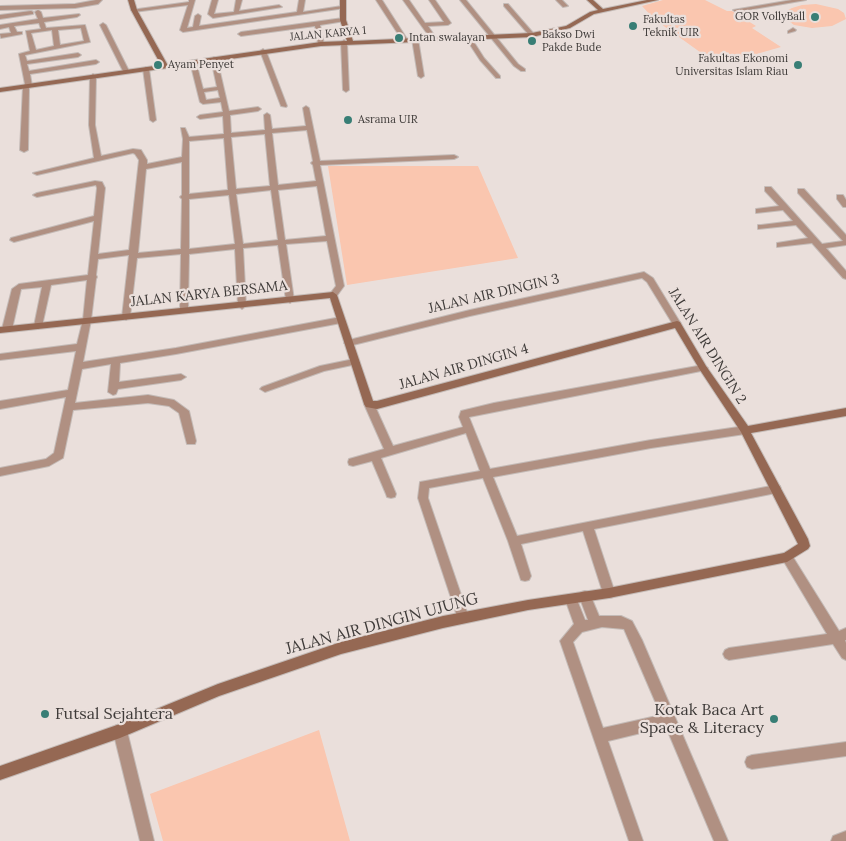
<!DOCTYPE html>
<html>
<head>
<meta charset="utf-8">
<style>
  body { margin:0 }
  canvas { display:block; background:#eadfdb }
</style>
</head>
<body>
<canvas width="846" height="841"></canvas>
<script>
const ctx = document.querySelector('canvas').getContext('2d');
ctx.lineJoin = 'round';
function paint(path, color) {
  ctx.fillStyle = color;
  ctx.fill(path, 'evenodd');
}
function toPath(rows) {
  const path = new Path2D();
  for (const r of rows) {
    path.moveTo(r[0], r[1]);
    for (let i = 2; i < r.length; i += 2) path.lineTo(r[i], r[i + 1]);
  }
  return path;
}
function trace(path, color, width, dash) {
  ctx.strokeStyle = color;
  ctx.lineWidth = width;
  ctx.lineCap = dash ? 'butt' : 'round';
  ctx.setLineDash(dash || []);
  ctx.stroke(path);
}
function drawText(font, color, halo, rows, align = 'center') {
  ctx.font = font + ' Lora,serif';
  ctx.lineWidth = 4.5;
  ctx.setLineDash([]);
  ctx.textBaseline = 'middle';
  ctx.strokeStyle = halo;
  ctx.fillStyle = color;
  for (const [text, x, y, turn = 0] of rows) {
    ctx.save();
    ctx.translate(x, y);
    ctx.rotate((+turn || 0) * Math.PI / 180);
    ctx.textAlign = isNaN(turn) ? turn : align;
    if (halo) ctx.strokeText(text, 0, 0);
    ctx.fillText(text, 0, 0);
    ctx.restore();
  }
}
paint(toPath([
  [663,0,705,0,727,11,732,11,756,26,752,28,781,47,753,55,711,60,654,19,642,6],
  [816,4,838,9,844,13,846,19,832,26,812,28,794,25,782,16,786,11,792,8,802,5],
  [328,166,478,166,518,258,347,285],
  [319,730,350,841,163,841,150,794]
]), '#fac6af');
const street = toPath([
  [96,0,102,0,98,4,75,8,0,10,0,6,75,4,96,0],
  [189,0,195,0,187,28,193,27,195,16,198,14,201,16,199,26,297,12,299,0,305,0,303,12,342,6,345,8,183,32,180,30,188,5,134,12,131,10,189,2,189,0],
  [212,0,218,0,214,14,234,12,236,0,242,0,239,11,279,5,282,7,213,18,208,14,212,0],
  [376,0,382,0,407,39,406,40,402,40,376,0],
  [403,0,409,0,425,23,444,22,429,0,435,0,451,23,448,25,428,26,436,38,431,39,403,0],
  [460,0,466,0,518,64,525,69,525,71,521,71,514,66,460,0],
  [556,0,562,0,568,6,563,7,556,0],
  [792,0,806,0,736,12,733,10,792,0],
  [504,4,508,4,534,34,534,36,530,36,504,6,504,4],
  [38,10,41,12,43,18,79,14,80,15,77,17,44,22,46,28,85,25,90,42,25,55,27,61,78,53,81,55,78,57,27,64,29,71,96,60,99,62,96,64,30,74,32,86,29,88,28,150,24,152,20,150,23,86,25,84,19,54,30,51,26,31,41,29,39,23,14,26,17,32,22,32,22,34,1,38,0,34,11,33,9,27,0,29,0,25,38,19,35,12,38,10],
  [81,28,84,41,60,45,58,30,81,28],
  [52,30,54,46,36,50,31,33,52,30],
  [31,11,33,12,33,14,0,19,0,15,31,11],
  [343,18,346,20,345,21,320,25,324,44,321,46,318,44,315,26,241,36,238,34,241,32,343,18],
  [103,23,106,25,129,71,128,72,123,71,100,25,103,23],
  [793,28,796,30,795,31,788,33,788,31,793,28],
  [466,36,470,36,484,58,500,76,500,78,496,78,480,60,465,37,466,36],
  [415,37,418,39,424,76,421,78,418,76,412,39,415,37],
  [344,40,347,42,349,90,346,92,343,90,341,42,344,40],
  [263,49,266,51,287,106,286,107,281,106,260,51,263,49],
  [214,57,217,59,229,111,258,107,261,109,258,111,230,115,231,133,265,130,264,115,267,113,270,115,272,129,306,126,303,108,306,106,309,108,320,161,454,155,458,157,454,159,320,165,344,286,336,297,330,297,329,295,336,286,327,241,286,244,294,300,290,303,286,300,278,245,243,248,246,306,242,309,238,306,235,249,189,254,188,310,184,313,180,310,181,254,137,258,130,317,126,320,122,317,129,255,98,259,96,275,97,277,96,279,91,320,83,362,176,348,341,317,345,320,341,323,176,354,120,363,119,382,181,374,186,377,181,380,118,389,116,394,113,395,108,392,111,364,82,369,75,403,148,395,174,400,189,411,196,441,195,444,187,444,179,413,169,406,148,403,73,410,63,458,49,466,0,476,0,468,46,459,54,453,66,397,0,409,0,401,68,390,76,351,0,360,0,354,77,344,83,320,87,280,51,285,42,326,38,329,34,326,42,287,21,289,12,329,7,332,2,329,12,289,19,284,88,275,94,221,14,242,10,240,11,238,94,216,97,188,96,185,37,197,33,195,37,193,95,181,102,182,105,188,98,254,129,250,139,160,135,154,133,153,37,175,33,173,94,158,89,125,90,76,93,74,96,76,95,125,101,156,133,149,141,150,147,160,147,164,182,157,183,139,181,128,185,128,189,137,224,134,223,116,200,119,197,117,200,115,223,112,221,102,203,104,200,102,190,62,193,60,196,62,203,89,217,87,211,59,214,57],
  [218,90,220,98,206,100,204,92,218,90],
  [307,130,313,161,311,163,313,165,316,181,278,185,272,133,307,130],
  [265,134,270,186,236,189,231,137,265,134],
  [224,138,228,190,189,194,189,141,224,138],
  [182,162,182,195,180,197,182,199,181,249,138,253,146,169,182,162],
  [317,186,326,236,285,240,278,190,317,186],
  [271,190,278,240,243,244,236,194,271,190],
  [229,195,235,244,189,249,189,199,229,195],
  [146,67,149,69,156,120,153,122,150,120,143,69,146,67],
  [765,187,771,187,822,244,843,241,798,193,798,189,804,189,846,235,846,245,826,248,846,271,846,279,843,278,812,243,777,247,777,243,808,238,796,225,758,229,758,225,761,225,793,221,783,210,756,213,756,209,779,206,765,191,765,187],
  [837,195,843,195,846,200,846,207,843,207,837,199,837,195],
  [644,272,653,278,681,324,680,326,674,326,647,282,642,278,470,316,349,346,344,343,349,340,470,310,644,272],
  [354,359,359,362,357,364,324,371,265,392,260,389,262,387,320,366,354,359],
  [703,365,708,368,706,370,469,417,490,469,651,440,745,426,749,427,750,430,749,433,745,434,651,448,493,477,517,536,776,485,780,486,781,489,780,492,776,493,594,529,615,593,613,597,609,598,605,597,603,593,583,531,521,544,531,576,529,580,525,581,521,580,508,541,483,478,429,488,428,498,469,618,467,622,463,623,459,622,418,498,420,482,480,471,466,433,381,458,396,494,395,497,391,498,387,497,386,494,372,461,353,466,349,465,348,462,349,459,384,449,364,404,369,400,374,404,393,446,463,427,459,417,461,411,465,410,494,403,703,365],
  [787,552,791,554,839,631,846,628,846,640,845,640,846,643,846,660,842,658,833,644,729,660,725,658,723,654,725,650,729,648,827,634,783,560,781,557,783,554,787,552],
  [585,591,589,592,599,616,621,616,632,621,642,640,728,841,714,841,666,727,608,741,643,841,629,841,560,641,574,624,565,599,567,595,571,594,575,595,585,620,588,620,579,596,581,592,585,591],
  [602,627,624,629,661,715,603,728,573,642,582,632,602,627],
  [120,724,125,726,127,731,154,841,140,841,113,731,115,726,120,724],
  [846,742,846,756,752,769,747,767,745,762,747,757,752,755,846,742],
  [846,831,846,841,831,841,833,836,846,831]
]);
const secondary = toPath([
  [128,0,134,0,137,10,167,64,321,42,347,41,340,20,340,0,346,0,346,20,353,41,532,33,566,26,590,12,598,10,587,0,593,0,603,9,647,0,658,0,594,14,570,28,532,37,321,46,0,92,0,88,161,65,131,10,128,0],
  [333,292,337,295,373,401,377,401,677,321,680,322,706,366,748,426,846,408,846,416,751,433,808,539,810,546,808,549,787,562,609,598,528,610,443,628,341,654,219,696,120,738,0,780,0,766,120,724,218,684,341,642,443,616,528,600,609,588,784,553,798,544,741,432,700,370,675,328,377,409,366,407,364,404,330,298,0,333,0,327,333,292]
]);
trace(street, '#c4bbb7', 2);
trace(secondary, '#c4bbb7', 2);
paint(street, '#b09082');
paint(secondary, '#956853');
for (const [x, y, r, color] of [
  [815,17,5,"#387e75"],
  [633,26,5,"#387e75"],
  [399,38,5,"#387e75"],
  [532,41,5,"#387e75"],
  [158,65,5,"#387e75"],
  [798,65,5,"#387e75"],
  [348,120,5,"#387e75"],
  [45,714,5,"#387e75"],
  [774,719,5,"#387e75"]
]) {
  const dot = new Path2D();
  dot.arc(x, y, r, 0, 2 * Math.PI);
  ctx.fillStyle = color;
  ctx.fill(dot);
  trace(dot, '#eadfdb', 2);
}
drawText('11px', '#3f3b39', '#eadfdb', [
  ["GOR VollyBall",805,17,"right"],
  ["Fakultas",643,20],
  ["Teknik UIR",643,33],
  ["Bakso Dwi",542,35],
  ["Pakde Bude",542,48],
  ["Intan swalayan",409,38],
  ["Fakultas Ekonomi",788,59,"right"],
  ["Universitas Islam Riau",788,72,"right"],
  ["Ayam Penyet",168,65],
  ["Asrama UIR",358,120]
], 'left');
drawText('11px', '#3f3b39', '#eadfdb', [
  ["JALAN KARYA 1",328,34,-5]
]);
drawText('14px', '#3f3b39', '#eadfdb', [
  ["JALAN KARYA BERSAMA",209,294,-6],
  ["JALAN AIR DINGIN 3",494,294,-13],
  ["JALAN AIR DINGIN 2",707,346,58],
  ["JALAN AIR DINGIN 4",464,367,-16]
]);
drawText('16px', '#3f3b39', '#eadfdb', [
  ["JALAN AIR DINGIN UJUNG",382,624,-15]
]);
drawText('16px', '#3f3b39', '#eadfdb', [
  ["Kotak Baca Art",764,710],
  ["Space & Literacy",764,728],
  ["Futsal Sejahtera",55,714,"left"]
], 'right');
</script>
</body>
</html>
